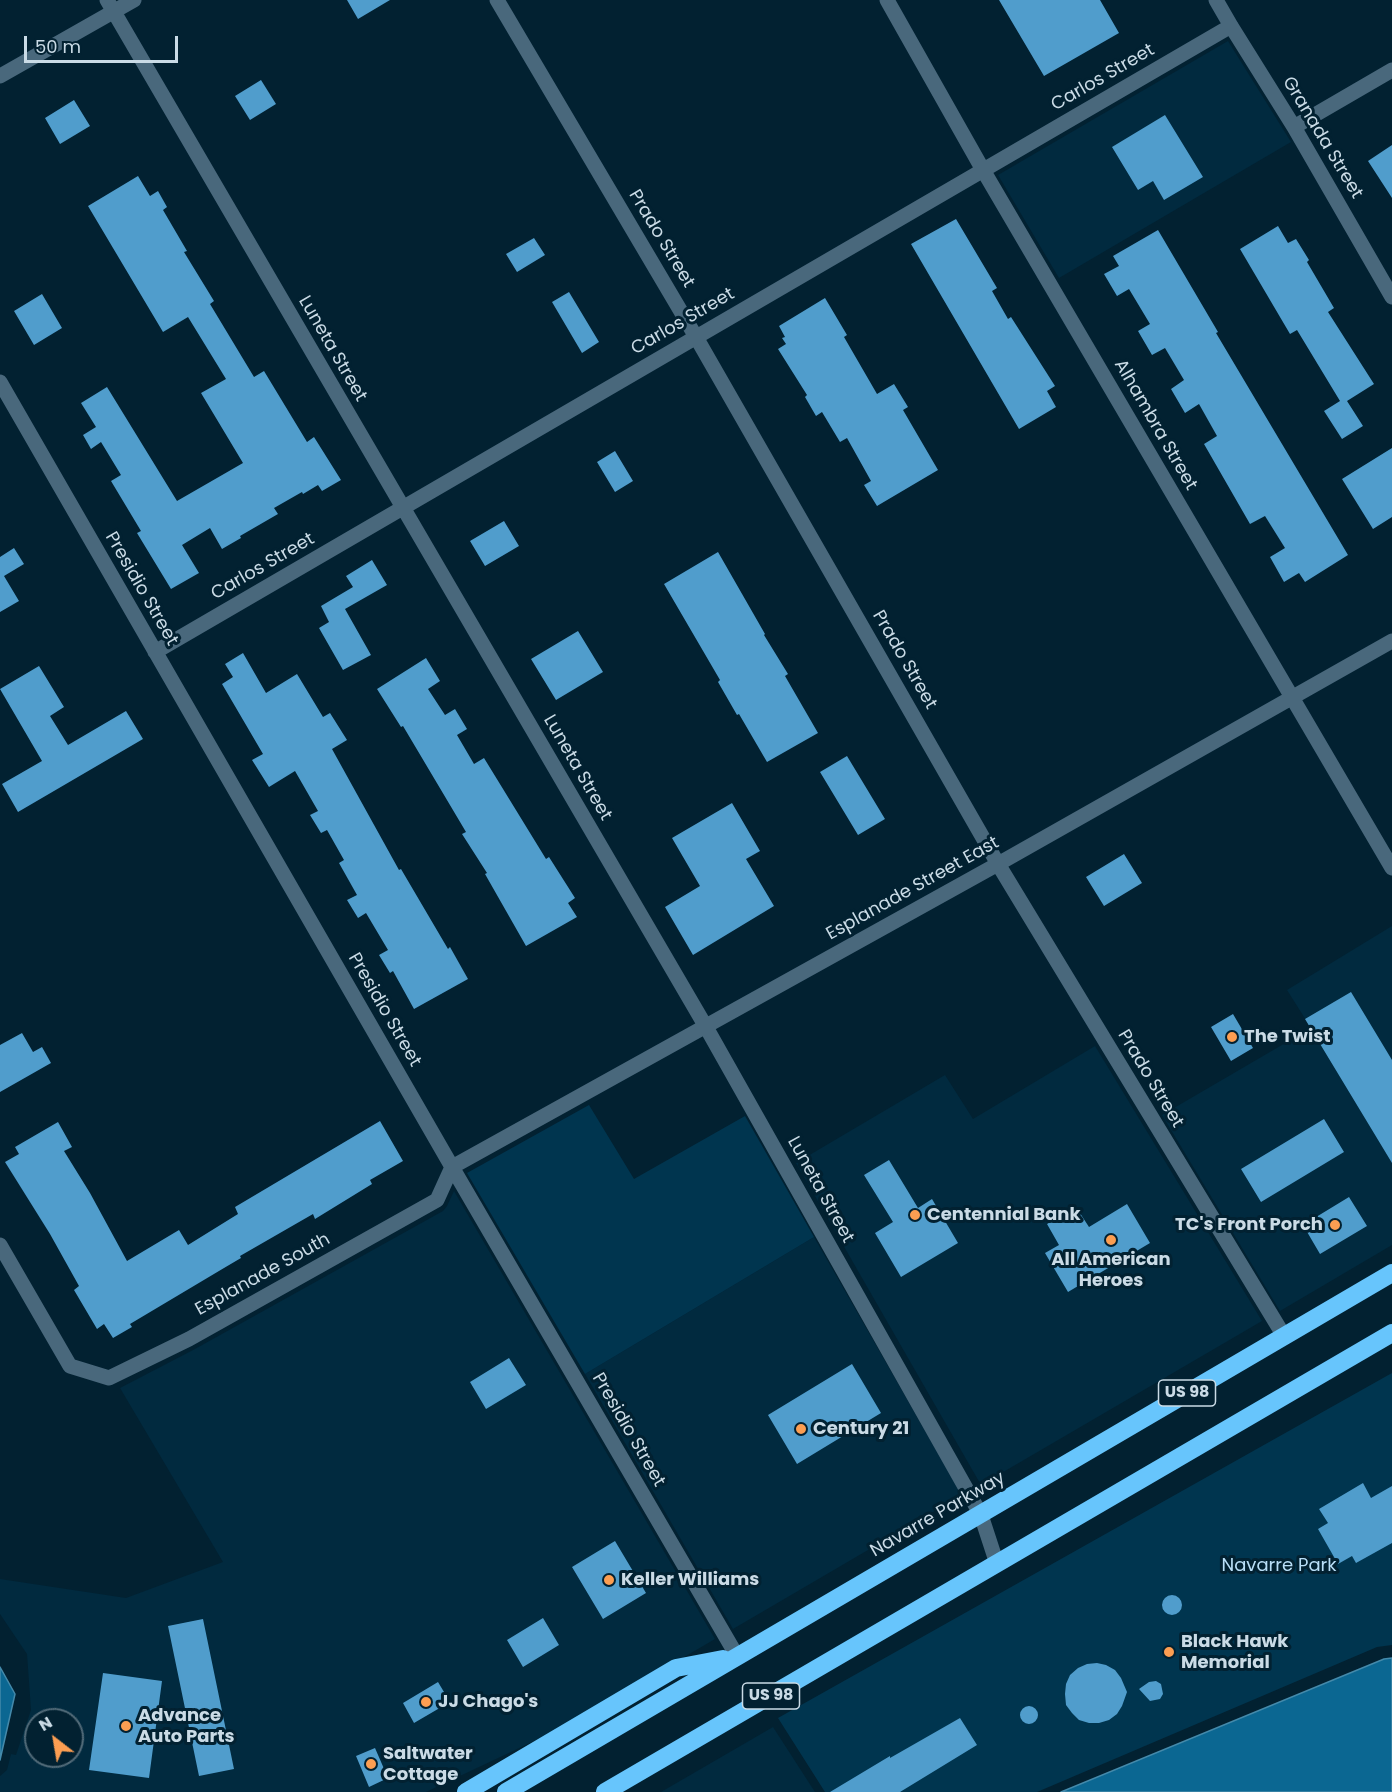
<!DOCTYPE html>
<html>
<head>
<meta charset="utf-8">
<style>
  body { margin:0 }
  #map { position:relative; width:1392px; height:1792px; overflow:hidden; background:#022131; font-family:Poppins,sans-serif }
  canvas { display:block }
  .north { position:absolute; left:24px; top:1708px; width:60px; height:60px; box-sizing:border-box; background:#022131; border:2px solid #526b79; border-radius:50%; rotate:329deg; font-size:16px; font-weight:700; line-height:24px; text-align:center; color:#cadbe6 }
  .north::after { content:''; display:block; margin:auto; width:21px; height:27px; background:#fc9e52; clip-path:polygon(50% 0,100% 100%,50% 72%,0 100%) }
  .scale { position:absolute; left:24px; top:36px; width:154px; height:27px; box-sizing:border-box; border:3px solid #cadbe6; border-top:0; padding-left:8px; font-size:18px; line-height:21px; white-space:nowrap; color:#cadbe6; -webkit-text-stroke:4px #022131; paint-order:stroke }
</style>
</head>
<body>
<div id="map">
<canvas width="1392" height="1792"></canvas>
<div class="north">N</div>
<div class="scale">50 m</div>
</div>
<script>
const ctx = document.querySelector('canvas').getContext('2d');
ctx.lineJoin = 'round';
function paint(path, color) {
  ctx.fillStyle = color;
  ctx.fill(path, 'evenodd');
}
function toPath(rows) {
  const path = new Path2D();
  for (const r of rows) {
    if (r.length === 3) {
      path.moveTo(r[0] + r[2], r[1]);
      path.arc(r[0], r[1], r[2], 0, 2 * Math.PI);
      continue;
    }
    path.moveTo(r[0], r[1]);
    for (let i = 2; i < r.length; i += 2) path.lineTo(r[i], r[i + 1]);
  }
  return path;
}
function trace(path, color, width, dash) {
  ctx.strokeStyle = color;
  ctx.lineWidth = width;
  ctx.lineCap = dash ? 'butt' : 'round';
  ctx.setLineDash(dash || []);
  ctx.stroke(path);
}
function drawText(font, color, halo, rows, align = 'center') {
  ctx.font = font + ' Poppins,sans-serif';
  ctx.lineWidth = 6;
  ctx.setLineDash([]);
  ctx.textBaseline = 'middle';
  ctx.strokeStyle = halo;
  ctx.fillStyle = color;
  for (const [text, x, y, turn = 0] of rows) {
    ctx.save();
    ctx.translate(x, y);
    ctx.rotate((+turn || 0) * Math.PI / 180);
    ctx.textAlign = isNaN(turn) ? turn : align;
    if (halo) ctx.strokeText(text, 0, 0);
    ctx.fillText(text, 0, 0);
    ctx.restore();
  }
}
paint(toPath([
  [1228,41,1291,142,1059,278,998,175],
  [1392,926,1392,1245,1280,1311,1162,1115,1311,1028,1287,990],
  [1095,1046,1262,1321,981,1485,796,1163,945,1075,973,1119],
  [454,1191,715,1639,568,1725,426,1792,0,1792,0,1776,7,1770,11,1754,16,1755,31,1710,27,1654,0,1614,0,1579,126,1598,223,1562,120,1388,195,1349,443,1211,447,1206],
  [36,1720,72,1720,72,1756,36,1756],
  [814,1237,962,1495,733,1629,585,1374],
  [773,1727,815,1792,661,1792]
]), '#012a3f');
paint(toPath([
  [589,1105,634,1179,745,1116,814,1237,585,1374,467,1173],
  [1392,1373,1392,1645,1377,1647,1037,1792,825,1792,778,1718]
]), '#00354f');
const water = toPath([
  [1392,1658,1392,1792,1061,1792,1384,1659,1392,1658],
  [0,1667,15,1694,0,1760,0,1667]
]);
paint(water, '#0b6792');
trace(water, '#448aab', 1.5);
paint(toPath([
  [347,0,390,0,358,19],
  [999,0,1100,0,1119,33,1044,76],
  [261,80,276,104,250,120,235,96],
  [74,100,90,126,60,144,45,118],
  [1165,115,1203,177,1164,200,1153,181,1138,190,1112,147],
  [1392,145,1392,198,1368,161],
  [138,176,150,196,158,191,167,207,163,210,187,251,184,252,214,301,210,304,254,377,264,371,307,442,314,437,341,480,322,491,318,485,303,494,302,492,274,508,278,514,240,536,241,538,222,549,210,528,182,545,199,573,171,589,137,533,141,531,111,481,121,475,101,442,91,449,83,435,96,427,81,403,107,387,177,501,243,463,201,393,226,379,188,317,163,332,88,206],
  [956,219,997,288,992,291,1008,319,1011,317,1055,386,1047,391,1056,407,1019,429,911,244],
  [1278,226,1288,243,1296,239,1309,260,1307,262,1334,308,1328,312,1374,384,1347,401,1363,426,1342,439,1324,411,1340,401,1297,330,1290,334,1240,249],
  [1158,230,1218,332,1216,333,1348,555,1305,582,1299,573,1284,582,1270,557,1285,548,1265,516,1250,524,1204,444,1217,436,1199,404,1185,413,1171,389,1184,380,1165,348,1152,355,1138,331,1150,324,1129,289,1117,296,1104,274,1119,266,1113,256],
  [534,238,545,255,517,272,506,254],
  [569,292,599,342,582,353,552,302],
  [42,294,62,328,34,345,14,311],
  [825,298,847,335,844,337,877,394,894,384,908,407,903,410,938,470,877,506,864,485,871,481,847,438,840,442,822,412,816,416,805,397,807,395,778,349,786,344,782,338,785,337,779,326],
  [1392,448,1392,517,1373,529,1342,479],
  [615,451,633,481,615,492,597,462],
  [504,521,519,546,485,566,470,541],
  [14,548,24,564,4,576,19,601,0,612,0,557],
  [718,552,765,634,764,635,788,674,785,676,818,733,767,762,739,714,737,715,718,682,720,680,664,584],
  [372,560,387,585,345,609,371,655,343,670,319,628,329,622,321,606,353,587,346,576],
  [578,631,603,672,556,700,531,659],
  [243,653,266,693,297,674,323,717,330,713,347,740,332,749,399,870,401,869,448,949,450,947,468,979,414,1009,393,971,390,973,379,955,388,950,366,913,358,918,347,900,357,895,339,863,344,860,327,830,321,833,310,815,318,811,295,771,269,787,252,760,263,754,222,684,233,677,225,664],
  [426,658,440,681,428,689,445,715,455,709,467,729,457,735,474,764,484,758,546,859,549,857,575,898,568,903,577,917,526,946,485,874,487,873,462,834,466,832,403,726,401,727,377,689],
  [39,666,64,707,50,716,68,745,126,711,143,739,18,812,2,784,42,761,0,689],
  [847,756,885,819,858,835,820,772],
  [732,803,760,851,746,859,774,906,693,955,665,907,700,886,672,838],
  [1124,854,1142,883,1104,906,1086,877],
  [1351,992,1392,1060,1392,1163,1305,1019],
  [1233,1014,1253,1048,1231,1061,1211,1027],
  [22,1033,33,1052,42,1047,51,1063,0,1092,0,1045],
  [1324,1119,1344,1152,1261,1202,1241,1169],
  [380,1121,403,1161,370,1180,372,1184,315,1219,313,1214,240,1256,241,1258,224,1268,130,1324,132,1327,113,1338,104,1324,97,1329,74,1290,79,1286,50,1234,5,1162,19,1154,15,1147,58,1122,72,1147,64,1151,90,1193,127,1261,179,1230,188,1245,238,1214,235,1207],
  [889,1160,918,1208,932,1199,958,1243,901,1277,875,1233,893,1222,864,1175],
  [1349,1197,1367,1226,1320,1254,1303,1225],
  [1127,1204,1150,1243,1068,1292,1045,1253,1059,1245,1047,1224,1076,1207,1089,1227],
  [509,1358,526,1385,486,1409,470,1382],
  [852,1364,881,1413,797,1464,768,1415],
  [1363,1483,1371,1498,1392,1486,1392,1543,1356,1563,1352,1556,1338,1564,1318,1529,1328,1523,1319,1509],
  [615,1541,646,1593,603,1619,572,1567],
  [1172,1605,10],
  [543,1618,559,1645,523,1667,507,1640],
  [203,1619,234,1769,199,1776,168,1626],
  [1097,1663,1106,1665,1115,1670,1121,1678,1127,1692,1122,1706,1117,1714,1109,1720,1099,1723,1089,1723,1079,1720,1072,1713,1066,1705,1065,1694,1066,1684,1070,1675,1078,1668,1087,1664],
  [103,1673,162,1681,149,1778,89,1770],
  [1156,1681,1161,1684,1163,1694,1160,1699,1150,1701,1139,1689,1149,1682],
  [438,1682,450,1702,414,1723,403,1703],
  [1029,1715,9],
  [960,1718,977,1745,900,1792,830,1792,890,1756,890,1758],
  [375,1748,388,1778,369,1787,356,1756]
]), '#509dcc');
trace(toPath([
  [107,0,706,1027,981,1515,997,1564],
  [497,0,696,337,998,864,1284,1336],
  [887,0,983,170,1392,868],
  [1216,0,1231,26,1294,127,1392,297],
  [0,76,134,0],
  [1294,127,1392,70],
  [0,382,452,1167,737,1656],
  [155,652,1231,26],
  [0,1245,70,1366,109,1378,189,1339,437,1200,452,1167,998,864,1392,641]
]), '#49687c', 15);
trace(toPath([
  [466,1792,676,1668,723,1659],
  [506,1792,1392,1273],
  [605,1792,1392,1333]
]), '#67c5fc', 18);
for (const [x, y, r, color] of [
  [1232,1037,6,"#fc9e52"],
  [915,1215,6,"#fc9e52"],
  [1335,1225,6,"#fc9e52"],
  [1111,1240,6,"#fc9e52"],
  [801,1429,6,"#fc9e52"],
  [609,1580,6,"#fc9e52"],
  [1169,1652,6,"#fc9e52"],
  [426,1702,6,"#fc9e52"],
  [126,1726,6,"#fc9e52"],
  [371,1764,6,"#fc9e52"]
]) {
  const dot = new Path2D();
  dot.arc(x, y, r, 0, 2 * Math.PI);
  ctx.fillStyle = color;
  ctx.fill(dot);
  trace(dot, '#022131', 2);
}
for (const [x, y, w] of [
  [1187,1393,57],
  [771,1696,57]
]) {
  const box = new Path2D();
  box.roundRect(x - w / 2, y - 13, w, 26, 4.5);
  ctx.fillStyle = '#022131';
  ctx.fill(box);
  trace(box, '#cadbe6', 1.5);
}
drawText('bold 16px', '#cadbe6', null, [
  ["US 98",1187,1393],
  ["US 98",771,1696]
]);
drawText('18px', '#cadbe6', '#022131', [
  ["Carlos Street",1103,78,-30],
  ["Granada Street",1322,138,59],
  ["Prado Street",661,239,59],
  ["Carlos Street",683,322,-30],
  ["Luneta Street",332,349,60],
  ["Alhambra Street",1155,425,60],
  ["Carlos Street",263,567,-30],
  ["Presidio Street",141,589,60],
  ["Prado Street",904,660,60],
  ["Luneta Street",577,768,60],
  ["Esplanade Street East",913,889,-29],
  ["Presidio Street",384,1010,60],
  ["Prado Street",1150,1079,59],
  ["Luneta Street",820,1190,61],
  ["Esplanade South",263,1275,-29],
  ["Presidio Street",628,1430,60],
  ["Navarre Parkway",938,1515,-30]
]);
drawText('bold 18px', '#cadbe6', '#022131', [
  ["The Twist",1244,1037],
  ["Centennial Bank",927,1215],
  ["TC's Front Porch",1323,1225,"right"],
  ["All American",1111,1260,"center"],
  ["Heroes",1111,1281,"center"],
  ["Century 21",813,1429],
  ["Keller Williams",621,1580],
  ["Black Hawk",1181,1642],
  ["Memorial",1181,1663],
  ["JJ Chago's",438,1702],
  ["Advance",138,1716],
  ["Auto Parts",138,1737],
  ["Saltwater",383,1754],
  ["Cottage",383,1775]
], 'left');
drawText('18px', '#b8def7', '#022131', [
  ["Navarre Park",1279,1566]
]);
</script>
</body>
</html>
